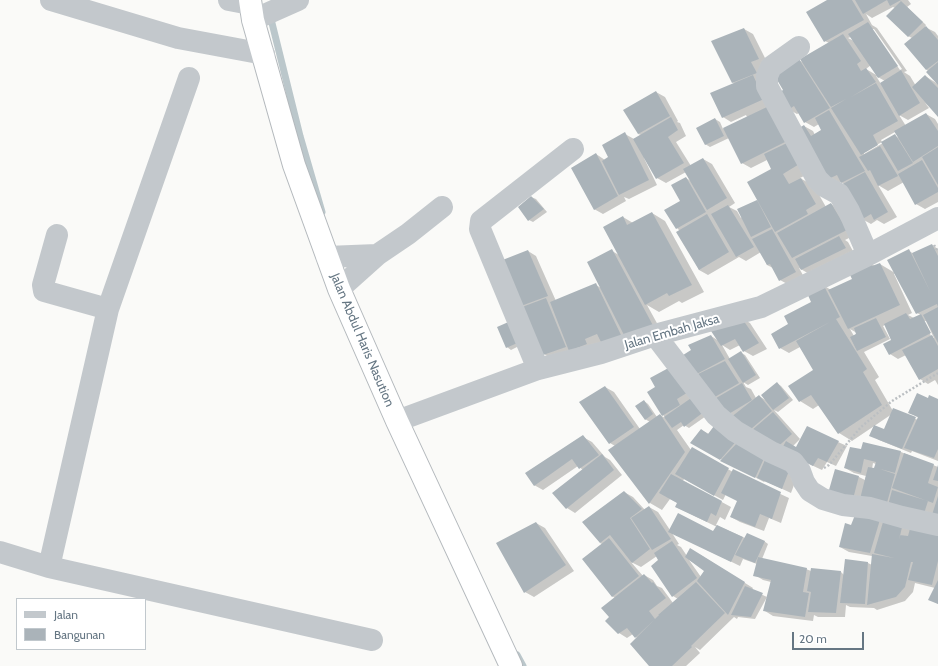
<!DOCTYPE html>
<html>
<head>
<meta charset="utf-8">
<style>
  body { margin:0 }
  #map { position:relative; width:938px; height:666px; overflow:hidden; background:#fafaf8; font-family:Cabin,sans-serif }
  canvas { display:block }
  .legend { position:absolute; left:16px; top:598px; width:130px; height:52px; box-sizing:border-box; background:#fff; border:1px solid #c1c8cd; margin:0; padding:5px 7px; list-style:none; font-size:12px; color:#657683 }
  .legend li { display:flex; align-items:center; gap:8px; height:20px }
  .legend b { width:20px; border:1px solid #c1c8cd }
  .scale { position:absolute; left:792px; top:632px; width:72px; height:18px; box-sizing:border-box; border:2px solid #657683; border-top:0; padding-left:5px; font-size:12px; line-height:14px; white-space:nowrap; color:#657683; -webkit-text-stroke:3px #fff; paint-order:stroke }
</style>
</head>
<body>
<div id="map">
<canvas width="938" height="666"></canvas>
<ul class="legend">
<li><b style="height:5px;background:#c3c8cc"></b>Jalan</li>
<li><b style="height:11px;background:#aab3b9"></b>Bangunan</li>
</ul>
<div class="scale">20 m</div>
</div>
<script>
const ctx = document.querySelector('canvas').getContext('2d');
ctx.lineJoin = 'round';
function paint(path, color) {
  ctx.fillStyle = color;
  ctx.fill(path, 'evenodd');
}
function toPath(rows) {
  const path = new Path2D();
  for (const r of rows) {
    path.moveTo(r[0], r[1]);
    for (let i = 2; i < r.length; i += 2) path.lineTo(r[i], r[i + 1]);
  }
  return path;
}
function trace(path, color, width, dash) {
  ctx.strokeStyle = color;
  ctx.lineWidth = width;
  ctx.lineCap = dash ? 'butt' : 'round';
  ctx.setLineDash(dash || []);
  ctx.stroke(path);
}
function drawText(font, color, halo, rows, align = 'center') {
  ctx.font = font + ' Cabin,sans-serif';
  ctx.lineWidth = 4;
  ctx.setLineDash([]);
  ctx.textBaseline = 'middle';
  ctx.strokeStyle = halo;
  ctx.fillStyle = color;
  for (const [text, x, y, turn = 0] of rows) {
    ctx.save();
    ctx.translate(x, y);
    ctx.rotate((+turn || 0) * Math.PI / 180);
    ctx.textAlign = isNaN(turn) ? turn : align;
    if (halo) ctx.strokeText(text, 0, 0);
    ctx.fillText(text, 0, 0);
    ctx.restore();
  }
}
paint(toPath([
  [829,0,908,0,911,4,907,7,926,25,925,27,935,32,938,36,938,83,905,44,912,38,908,36,895,8,893,7,872,18,866,14,872,25,877,28,907,71,904,72,910,76,916,86,925,76,938,84,938,115,925,103,929,108,908,120,899,115,906,126,926,114,935,119,938,124,938,202,925,209,916,204,904,182,888,191,878,185,897,217,884,224,877,220,871,224,862,219,844,184,841,182,832,187,804,126,813,131,815,135,823,130,819,124,814,127,805,122,799,113,797,114,788,109,785,91,799,60,804,63,829,43,825,41],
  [872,29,874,29,902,69,900,70],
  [851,37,854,41,848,38],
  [871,65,878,76,866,69],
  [876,76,885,81,881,84],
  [895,132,899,138,895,136,864,154,864,152,882,142,881,140],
  [744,29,753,34,768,64,814,171,800,178,814,186,826,207,831,204,840,209,855,235,845,240,848,242,854,253,811,275,799,268,804,277,789,285,780,280,773,268,767,265,761,252,746,261,739,257,708,275,699,270,680,231,677,228,686,178,691,181,686,172,666,183,657,178,645,158,644,158,657,185,629,199,624,197,626,201,603,214,594,209,596,154,605,160,609,157,625,134,634,139,641,135,638,134,656,92,665,97,678,121,677,122,680,123,686,136,676,142,691,166,703,159,712,164,735,203,729,207,737,211,741,218,757,201,760,203,772,169,767,160,751,168,742,163,729,138,710,147,705,144,715,119,720,122,723,129,747,117,746,115,731,122,723,117,734,84,713,42],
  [531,197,536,199,547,212,533,222,529,220],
  [652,213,665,221,704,292,682,303,679,301,659,312,647,305,664,336,552,359,544,354,525,307,522,305,528,251,536,256,556,301,596,285,601,288,612,251,619,255,623,217,633,223],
  [932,245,938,249,938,385,935,380,928,384,920,379,906,355,898,359,890,354,892,340,885,325,883,326,890,339,864,352,879,377,875,380,893,411,894,410,918,420,919,418,909,412,928,399,938,400,938,461,912,451,911,453,879,440,871,435,885,430,892,414,852,441,839,433,819,405,813,409,800,401,815,371,800,347,789,353,780,348,790,325,813,302,823,285,831,290,853,280,871,264,875,266,880,264,895,273,894,274,912,313,908,315,914,318,921,315,917,313,909,251,914,254],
  [924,321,926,321,934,338,932,338],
  [850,329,857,333,854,336],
  [741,318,750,323,767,349,753,356,744,351,740,345,730,350,722,345,730,359,741,353,745,355,760,378,748,385,743,382,746,387,751,389,756,398,759,396,767,401,777,383,781,386,793,400,778,412,774,410,800,439,793,446,797,448,838,442,847,446,836,466,827,462,822,470,747,435,696,379,692,351,711,336,719,341],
  [498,327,525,343,511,350,507,347],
  [674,366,709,414,689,428,684,425,677,430,691,450,692,449,733,472,789,498,781,523,769,518,764,531,740,522,731,517,738,501,726,494,723,500,684,479,683,481,731,507,725,520,720,517,716,525,745,538,764,541,768,544,762,559,806,569,811,571,841,572,844,575,846,560,868,563,872,565,872,556,849,552,840,547,852,526,855,517,938,528,938,604,930,599,935,588,915,583,913,592,905,601,877,610,874,608,850,607,846,605,845,617,818,617,814,615,813,621,773,616,765,611,771,582,763,580,755,575,757,564,743,559,740,566,672,533,679,544,677,545,681,547,687,556,699,554,753,588,752,590,767,597,755,619,738,617,737,619,734,617,700,650,695,647,700,653,686,666,651,666,637,638,633,634,627,638,619,633,610,617,615,598,612,596,602,544,600,543,624,492,633,497,645,510,649,507,658,512,670,530,713,532,717,527,676,507,678,503,670,499,662,510,650,503,609,450,615,446,610,443,605,387,614,392,640,429,650,422,645,419,644,401,648,404,657,417,660,415,665,418,649,392,657,387],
  [657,556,660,560,673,596,678,599,673,603,662,588,657,586,653,580,644,575,643,576,631,562,641,567],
  [689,560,705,570,701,577],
  [701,430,709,434,768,454,800,469,791,493,765,481,764,482,700,448],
  [583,437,592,442,605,457,610,460,622,475,575,513,567,508,583,470,578,466,543,490,534,485],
  [864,443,901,452,938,467,938,524,861,508,835,471,859,477,865,480,866,476,854,473,845,468,862,450],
  [873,463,876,464,875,469,872,469],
  [536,523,545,528,574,571,534,597,525,592]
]), '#0003');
trace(toPath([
  [270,15,300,136,322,212],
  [517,655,523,666]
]), '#bbc7cb', 7);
paint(toPath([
  [827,0,852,0,864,20,824,42,806,12],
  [855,0,901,0,890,6,887,0,863,14],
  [901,1,923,22,908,37,886,16],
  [868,22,898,66,878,78,848,34],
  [926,26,938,40,938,61,926,70,904,44],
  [744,28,759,59,751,62,757,73,732,83,711,41],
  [843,34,861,61,857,64,861,71,866,68,876,82,851,97,876,83,898,121,873,135,878,145,861,155,831,108,846,99,831,107,800,59],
  [799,59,830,108,804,123,794,106,788,110,777,94,783,90,773,73],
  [938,62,938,85,926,72],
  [901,70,920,103,899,116,880,83],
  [753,75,764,99,722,118,710,93],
  [925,75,938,88,938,117,912,87],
  [656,91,670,116,638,134,623,110],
  [769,106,787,141,741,164,723,128],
  [829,110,865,171,841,183,837,175,822,182,794,131,804,125,811,136,821,130,815,118],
  [926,113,938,131,938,146,913,162,894,131],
  [671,117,678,130,668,137,684,163,656,179,633,139],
  [715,118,724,136,705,145,696,128],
  [625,132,649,180,619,195,602,161,608,157,602,145],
  [895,134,913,163,898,171,881,142],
  [789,142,801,163,783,174,789,184,801,178,816,204,806,210,808,214,775,232,747,182,771,169,764,154],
  [880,146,898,176,878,186,870,170,868,171,859,157],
  [938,147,938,185,922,157],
  [596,153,618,196,594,210,571,168],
  [703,158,727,198,707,210,683,169],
  [922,160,938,188,938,192,915,205,898,174],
  [865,172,888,212,874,220,871,214,861,220,837,187],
  [686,177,706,212,676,229,664,210,680,201,671,185],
  [531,196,544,209,528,221,518,207],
  [757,200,771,227,751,237,737,209],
  [831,203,847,230,792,258,777,233],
  [728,205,754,247,736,257,711,214],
  [652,212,692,285,669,296,667,293,645,305,603,227,623,216,627,225],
  [707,214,729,252,699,270,676,232],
  [772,229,796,272,779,281,770,264,767,265,752,239],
  [839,236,846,248,801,270,795,259],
  [932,244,938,256,938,307,937,304,916,314,887,260,909,249,930,291,912,253],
  [612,249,656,331,624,335,587,262],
  [528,250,548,296,521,306,500,261],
  [871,263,872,266,880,263,900,305,848,329,828,290,852,279,849,273],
  [596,283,622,337,602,344,597,334,585,339,587,344,569,351,550,302],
  [823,284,840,317,836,319,867,369,863,372,882,405,838,434,811,395,799,402,788,386,813,370,796,341,830,322,779,349,771,334,788,324,784,316,811,302,807,293],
  [546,298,566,347,543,355,522,307],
  [938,307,938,343,923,315],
  [906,313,910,319,921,314,931,333,889,355,883,344,891,340,884,324],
  [741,317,759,343,743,352,735,339,721,346,711,331],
  [876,318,886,337,857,351,850,337,856,334,854,328],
  [513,320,522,341,506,348,497,327],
  [711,335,725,359,691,377,680,357,691,350,688,345],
  [932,335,938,346,938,369,919,380,902,350],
  [741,351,756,375,743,383,728,359],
  [725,361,739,383,708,401,694,376],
  [674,365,690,391,677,399,680,405,662,416,647,392,655,387,650,378],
  [777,382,789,398,773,410,761,395],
  [742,383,752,400,722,418,711,401],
  [605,386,634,427,609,444,579,402],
  [917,393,928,398,929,395,938,399,938,449,934,458,904,448,918,417,908,413],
  [759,395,772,411,744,435,730,418],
  [694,396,705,411,684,427,681,422,672,428,664,417],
  [644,400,653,414,645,420,635,406],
  [893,408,916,417,902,449,869,436,874,425,884,429],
  [773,412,792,434,772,452,745,436],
  [660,414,685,452,649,504,608,450],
  [717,422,739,438,720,460,690,443,701,429,708,434],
  [807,426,839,441,827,462,818,458,813,466,781,450,786,441,796,447],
  [583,435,599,455,579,469,572,459,534,486,525,473],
  [739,441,766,454,755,478,720,461],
  [863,442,901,451,895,473,880,469,895,474,885,510,859,503,868,467,874,468,876,462,864,459,861,473,844,468,850,447,861,449],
  [692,447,729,468,714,496,675,474],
  [768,453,792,463,782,489,757,478],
  [904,453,934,464,928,483,938,487,933,503,892,488],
  [602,454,614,470,566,509,552,493],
  [938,465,938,481,933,480],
  [733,469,781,492,772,519,760,514,755,527,730,517,737,501,721,493],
  [835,469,859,476,852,503,827,497],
  [671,474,722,501,716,516,711,513,707,522,675,507,677,503,659,493],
  [892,490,928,501,922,520,887,509],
  [624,491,642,509,630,518,650,549,632,563,610,535,600,543,582,522],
  [938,496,938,523,930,521],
  [649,506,671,539,652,550,631,518],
  [678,513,713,531,717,525,743,537,731,562,668,532],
  [882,513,870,553,839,547,845,523,851,525,855,515],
  [885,515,904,519,899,540,900,535,908,536,912,521,938,527,938,561,932,585,908,580,913,562,911,562,905,587,896,597,867,605,872,554,894,558,874,553],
  [536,522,566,565,524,593,496,543],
  [747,533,765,541,755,563,735,555],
  [609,538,639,576,612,597,582,559],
  [672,541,697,578,672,597,651,566,658,560,654,553],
  [690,548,745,582,728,615,697,581,704,571,685,557],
  [758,557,807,568,803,592,809,593,805,617,763,611,771,580,753,576],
  [845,559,868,562,865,604,840,603],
  [811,568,841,571,836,613,808,612,811,592,807,591],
  [644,574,652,583,653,582,666,598,649,611,655,619,659,615,658,615,696,582,725,613,691,646,673,628,692,647,672,666,649,666,630,644,654,620,635,638,627,628,618,634,605,621,609,617,601,608],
  [938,580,938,604,928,600],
  [745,586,763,593,751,617,731,615]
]), '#aab3b9');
const highway = toPath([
  [250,0,253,20,294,165,339,289,397,421,511,666]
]);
trace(highway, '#b4b9bd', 24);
trace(toPath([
  [934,245,938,252],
  [824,468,829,465,861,427,892,401,938,373]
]), '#bbbfc2', 2.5, [2, 2]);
trace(toPath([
  [51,0,178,38,264,54],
  [229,0,250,4],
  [253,20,298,0],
  [799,47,771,67,767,76,767,86,817,179,824,186,839,194,849,211,868,255],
  [57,235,43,285,44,291,108,309],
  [327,257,377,255],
  [339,289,377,255,408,234,442,207],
  [655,335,716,415,735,431,771,452,793,462,800,471,804,482,810,491,823,499,843,505,870,508,902,517,938,525],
  [538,369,480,229,481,221,573,149],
  [397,421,538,369,601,353,655,335,761,307,868,255,938,218],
  [0,552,49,567,372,640],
  [49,567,108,309,189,78]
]), '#c3c8cc', 22);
trace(highway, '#fff', 22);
drawText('13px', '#657683', '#fff', [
  ["Jalan Embah Jaksa",672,332,-16],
  ["Jalan Abdul Haris Nasution",362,340,67]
]);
</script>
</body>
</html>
